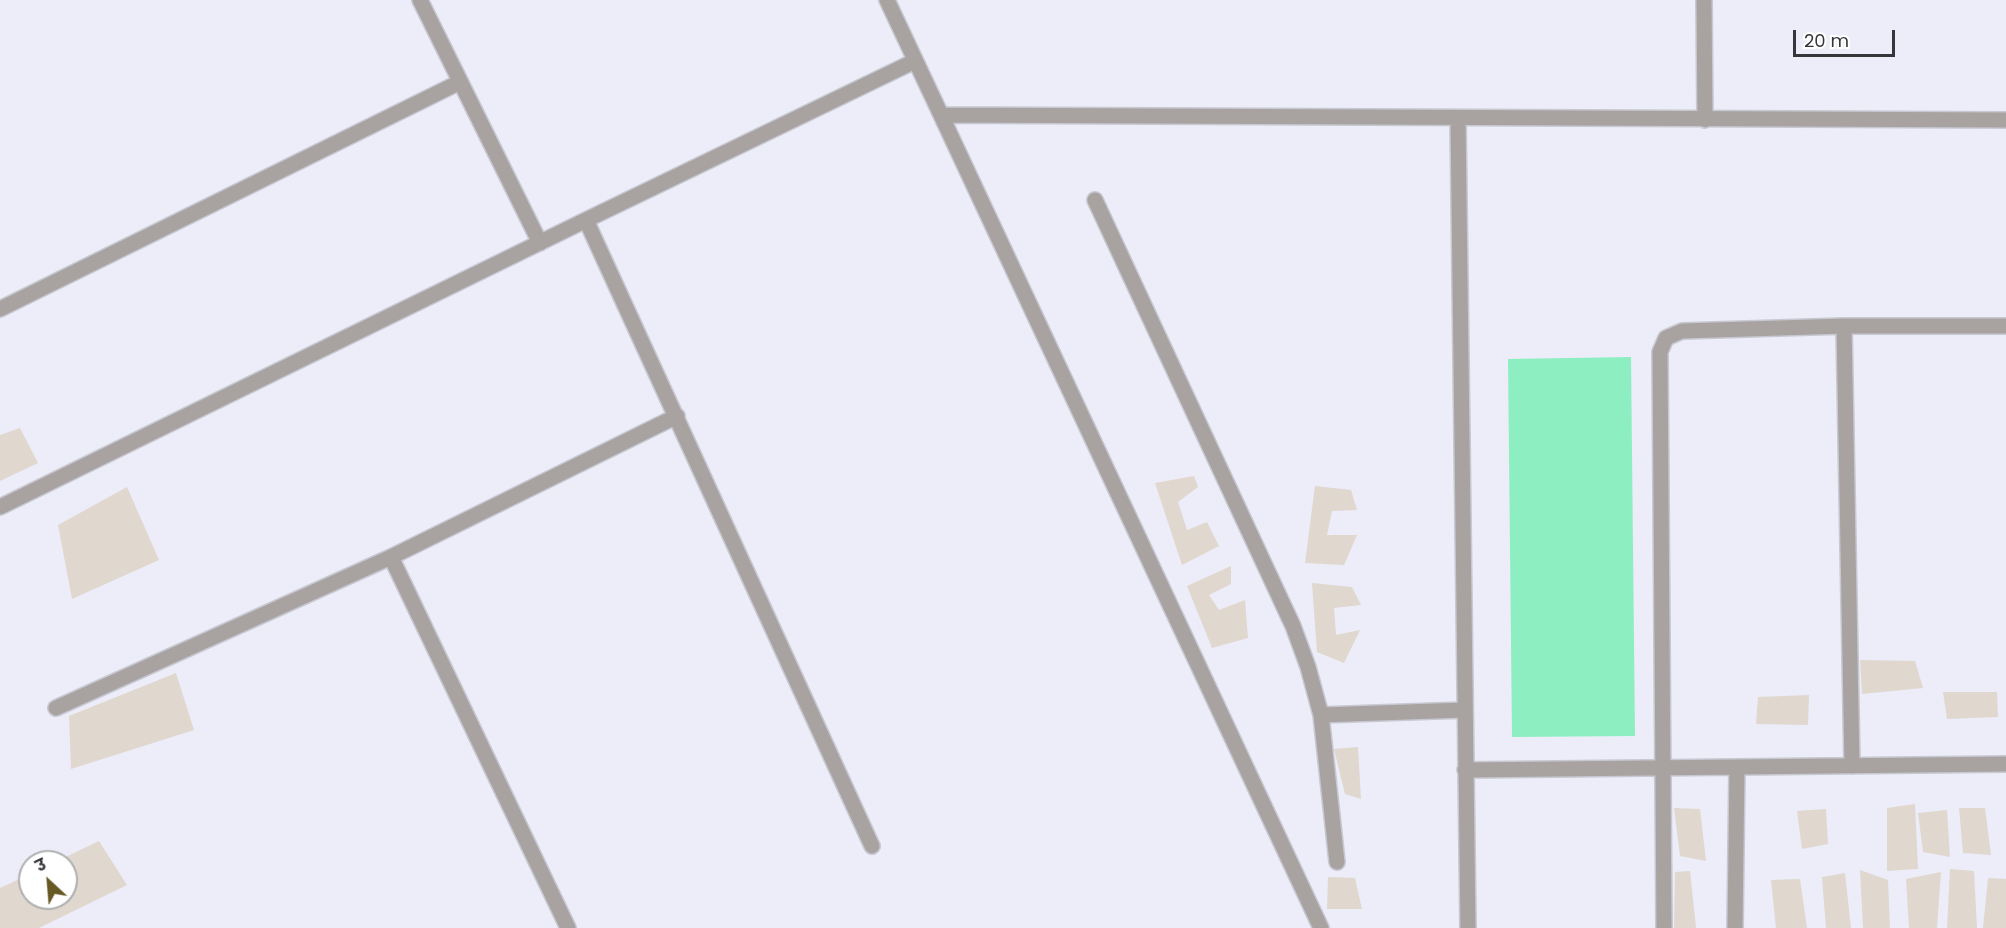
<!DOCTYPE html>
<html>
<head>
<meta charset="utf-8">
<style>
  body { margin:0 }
  #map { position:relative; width:2006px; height:928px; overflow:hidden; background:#ecedf8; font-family:Poppins,"Noto Sans Devanagari",sans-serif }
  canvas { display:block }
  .north { position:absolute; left:18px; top:850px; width:60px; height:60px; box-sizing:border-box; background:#fff; border:2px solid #aeafb0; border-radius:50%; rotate:334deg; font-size:16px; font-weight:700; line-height:24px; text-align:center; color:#35363a }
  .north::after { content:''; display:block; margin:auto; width:21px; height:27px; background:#675926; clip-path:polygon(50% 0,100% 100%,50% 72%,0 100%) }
  .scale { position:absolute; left:1793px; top:30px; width:102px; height:27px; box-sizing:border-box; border:3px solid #35363a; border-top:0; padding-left:8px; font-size:18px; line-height:21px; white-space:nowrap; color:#35363a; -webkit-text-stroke:4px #fff; paint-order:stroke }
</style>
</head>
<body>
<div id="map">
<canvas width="2006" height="928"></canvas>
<div class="north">उ</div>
<div class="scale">20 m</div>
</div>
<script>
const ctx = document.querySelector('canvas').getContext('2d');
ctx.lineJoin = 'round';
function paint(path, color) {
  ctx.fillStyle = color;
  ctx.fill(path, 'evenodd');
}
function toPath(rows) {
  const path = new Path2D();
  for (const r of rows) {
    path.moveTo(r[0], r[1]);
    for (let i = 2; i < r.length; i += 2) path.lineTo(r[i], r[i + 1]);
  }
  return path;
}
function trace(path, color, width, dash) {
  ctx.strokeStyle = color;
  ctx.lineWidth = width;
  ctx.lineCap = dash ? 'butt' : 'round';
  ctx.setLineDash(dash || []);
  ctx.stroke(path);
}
paint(toPath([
  [1631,357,1635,736,1512,737,1508,359]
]), '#8deec2');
paint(toPath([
  [20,428,38,463,0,481,0,435],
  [1194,476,1198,487,1178,502,1187,530,1207,522,1219,546,1182,565,1155,483],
  [1315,486,1351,490,1357,510,1332,511,1327,535,1357,535,1344,565,1305,563],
  [127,487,159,560,72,599,58,525],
  [1231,566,1231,584,1209,595,1219,610,1245,600,1248,638,1212,648,1187,586],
  [1312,583,1352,587,1361,605,1334,608,1336,635,1360,630,1344,663,1317,652],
  [1860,660,1915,661,1923,688,1862,694],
  [176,673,194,730,71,769,69,716],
  [1943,692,1997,692,1998,717,1947,719],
  [1809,695,1808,725,1756,724,1758,697],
  [1358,747,1361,799,1345,794,1334,749],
  [1915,804,1918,869,1887,871,1887,808],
  [1674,808,1700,809,1706,861,1680,856],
  [1959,808,1985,808,1991,855,1963,853],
  [1826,809,1828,844,1802,849,1797,811],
  [1947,810,1950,857,1923,852,1918,813],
  [99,841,127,885,39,928,0,928,0,888,30,874,30,898,66,898,66,862,55,862],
  [1950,869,1974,871,1977,928,1947,928],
  [1860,870,1888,880,1890,928,1863,928],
  [1690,871,1696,928,1674,928,1675,872],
  [1941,872,1937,928,1909,928,1906,879],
  [1845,873,1851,928,1826,928,1822,877],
  [1328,877,1355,878,1362,909,1327,909],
  [1988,878,2006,879,2006,928,1983,928],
  [1800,879,1807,928,1776,928,1771,880]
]), '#e0d7cf');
const minor = toPath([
  [420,0,540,243],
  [887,0,941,115,2006,120],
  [1704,0,1705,120],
  [941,115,1321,928],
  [1458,118,1468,928],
  [1095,200,1293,626,1308,667,1321,715,1337,862],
  [586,220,872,846],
  [0,309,460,82],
  [1844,326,1852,766],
  [0,507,586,220,915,61],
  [391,557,568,928],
  [56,708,391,557,677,416],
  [1321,715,1464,710],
  [1465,770,2006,764],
  [1664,928,1660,352,1666,338,1682,331,1844,326,2006,326],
  [1735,928,1737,768]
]);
trace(minor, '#c7c8d2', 18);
trace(minor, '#a8a3a1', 15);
</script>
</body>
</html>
